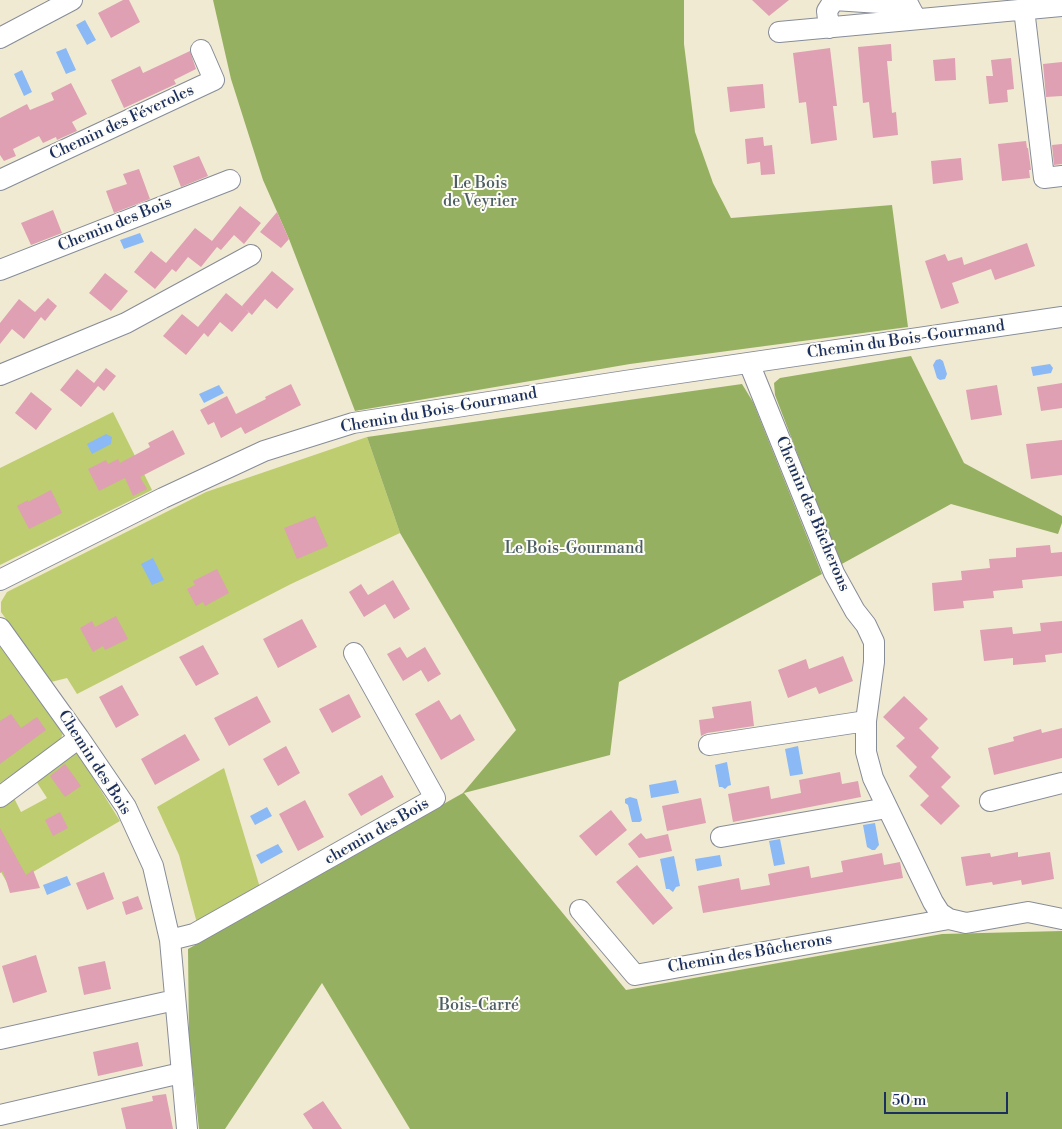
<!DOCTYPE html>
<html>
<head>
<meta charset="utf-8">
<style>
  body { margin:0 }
  #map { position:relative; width:1062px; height:1129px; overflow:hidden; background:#f1ead2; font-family:"Libre Bodoni",serif }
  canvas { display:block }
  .scale { position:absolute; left:884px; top:1092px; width:124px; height:22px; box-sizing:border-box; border:2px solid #1b2f5e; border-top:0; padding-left:6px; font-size:15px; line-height:18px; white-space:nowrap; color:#1b2f5e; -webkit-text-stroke:4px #fdfcf7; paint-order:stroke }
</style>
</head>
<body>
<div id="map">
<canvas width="1062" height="1129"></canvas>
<div class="scale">50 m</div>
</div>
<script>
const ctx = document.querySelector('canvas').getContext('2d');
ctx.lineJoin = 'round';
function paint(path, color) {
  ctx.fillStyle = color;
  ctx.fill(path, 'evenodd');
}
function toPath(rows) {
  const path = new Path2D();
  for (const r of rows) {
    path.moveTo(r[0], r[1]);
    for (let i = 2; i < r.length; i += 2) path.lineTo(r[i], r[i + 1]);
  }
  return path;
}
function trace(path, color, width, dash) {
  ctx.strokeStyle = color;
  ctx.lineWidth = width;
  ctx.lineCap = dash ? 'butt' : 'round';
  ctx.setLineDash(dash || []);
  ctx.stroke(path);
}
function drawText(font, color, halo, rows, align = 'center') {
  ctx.font = font + ' "Libre Bodoni",serif';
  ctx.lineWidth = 4;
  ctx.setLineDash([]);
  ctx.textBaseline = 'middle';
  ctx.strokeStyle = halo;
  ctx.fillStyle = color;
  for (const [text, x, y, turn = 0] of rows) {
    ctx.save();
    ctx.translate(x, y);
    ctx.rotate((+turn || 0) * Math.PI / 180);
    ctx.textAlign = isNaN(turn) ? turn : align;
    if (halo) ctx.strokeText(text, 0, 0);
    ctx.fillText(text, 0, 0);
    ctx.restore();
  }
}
paint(toPath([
  [113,412,152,490,0,565,0,468],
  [367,437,400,533,291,584,77,694,67,678,51,682,1,612,1,602,7,592,206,492],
  [0,646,63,733,60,741,0,783],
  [77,752,120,821,9,886,1,872,0,873,0,803,12,794,21,812,47,798,34,778],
  [224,768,261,891,198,927,179,855,157,807]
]), '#bdcd70');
paint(toPath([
  [213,0,684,0,684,44,695,132,713,183,731,218,892,205,908,327,630,364,355,411,289,239,263,180,231,79],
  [911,356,964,463,1062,516,1062,523,1058,534,951,504,840,565,775,395,774,383,780,378],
  [742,384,753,402,822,574,619,682,610,755,464,793,626,990,942,934,1062,931,1062,1129,410,1129,322,983,225,1129,199,1129,189,1040,188,949,463,793,516,730,400,533,367,437]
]), '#96b062');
paint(toPath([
  [85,20,96,40,87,45,76,25],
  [66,48,76,70,66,74,56,52],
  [22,70,32,92,24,96,14,74],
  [140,233,144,242,124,249,120,240],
  [940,359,943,361,947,374,945,379,940,380,937,378,933,365,936,360],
  [1050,364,1053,368,1051,373,1033,376,1031,367],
  [219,385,224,393,204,403,199,394],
  [106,434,112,437,111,444,92,454,87,444],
  [153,558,164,580,152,585,141,564],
  [798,746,803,774,790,776,785,749],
  [727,762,731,785,728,786,725,789,722,787,719,787,715,765],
  [676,780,679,793,651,798,649,785],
  [630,797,637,799,642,820,640,822,632,822,628,805,625,803,625,799],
  [267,807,272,816,255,825,250,816],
  [875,823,879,845,875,850,872,850,867,847,863,825],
  [780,839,785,864,774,866,769,841],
  [278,844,283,852,261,864,256,855],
  [720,855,722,866,697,871,695,859],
  [674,856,680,886,676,887,673,892,669,889,666,889,660,859],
  [67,876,71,885,47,895,43,885]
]), '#8ab9f5');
paint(toPath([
  [123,0,129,0,140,22,111,38,98,13],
  [752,0,789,0,769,16],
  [891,44,892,61,887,61,892,113,896,112,898,135,873,138,869,102,863,103,858,47],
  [830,48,837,106,833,106,837,140,811,144,806,102,799,103,793,53],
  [190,51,196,69,174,80,176,84,124,108,111,80,140,66,143,73],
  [955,58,956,80,935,81,933,60],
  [1011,58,1014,89,1007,90,1008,102,989,104,986,76,993,76,991,60],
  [1062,62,1062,96,1046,97,1043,64],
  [71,83,87,114,72,122,77,131,57,140,56,137,43,143,39,136,13,149,16,156,4,161,0,155,0,118,27,104,30,110,54,100,51,93],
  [763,84,765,108,730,112,727,87],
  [763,137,764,146,772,145,775,174,761,175,760,162,747,164,745,139],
  [1026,141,1027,148,1028,148,1031,170,1029,170,1030,178,1002,181,998,144],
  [1062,144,1062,164,1054,165,1052,145],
  [199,156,208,176,181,187,173,166],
  [961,158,963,180,933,184,931,161],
  [139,169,150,199,114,213,106,191,127,184,123,174],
  [240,206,261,223,244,244,234,235,221,250,217,247,201,267,188,257,176,272,172,269,155,289,134,272,151,251,166,263,195,228,212,241],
  [53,210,62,233,31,245,21,223],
  [277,212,289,239,281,248,260,232],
  [1027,243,1035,266,995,280,991,269,952,283,959,303,941,309,925,261,945,254,948,261,962,257,964,265],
  [272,271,294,289,277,309,265,299,252,315,242,306],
  [105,273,128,291,111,311,89,293],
  [226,293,249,312,232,332,220,322,208,337,204,333,186,355,163,336,182,314,198,327],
  [48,298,57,306,45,321,41,317,24,339,12,329,0,344,0,323,19,299,35,312],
  [106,368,116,376,104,391,98,386,81,407,60,390,77,369,94,383],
  [1062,383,1062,408,1041,411,1037,387],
  [291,384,301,405,245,434,241,427,221,438,214,422,208,425,200,410,227,396,236,414,266,399,265,397],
  [997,385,1002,415,971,420,966,390],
  [31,392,52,409,36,430,15,413],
  [173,430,185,454,140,477,147,489,133,496,125,478,99,491,88,469,106,460,108,464,118,459,120,463,150,447,148,443],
  [1062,440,1062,475,1031,479,1026,444],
  [51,490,62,513,29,529,17,506,28,500,28,502],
  [315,516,328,546,297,559,284,528],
  [1050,545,1051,553,1062,552,1062,576,1022,580,1023,588,993,591,994,598,963,601,964,608,934,611,932,583,962,580,961,571,990,568,989,559,1016,557,1016,548],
  [217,569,229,593,205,606,203,602,196,606,187,589,195,585,193,581],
  [393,580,410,609,394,619,385,604,364,617,349,592,361,584,368,595],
  [116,616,128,639,105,650,103,646,93,652,80,628,92,621,95,627],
  [302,619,317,647,278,668,263,639],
  [1062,621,1062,653,1045,655,1046,662,1013,665,1013,658,984,661,980,630,1012,627,1013,634,1041,631,1040,623],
  [203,645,219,674,196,686,179,657],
  [400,647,407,658,425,647,441,674,428,682,421,670,403,681,387,654],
  [843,656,853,681,819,694,816,687,788,698,778,670,806,659,809,669],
  [122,685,139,715,116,728,99,697],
  [349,694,361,717,332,733,319,709],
  [257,696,271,722,229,746,214,718],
  [904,696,928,719,919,728,939,748,931,757,951,777,941,787,960,806,941,825,920,805,929,796,909,776,917,767,896,746,905,738,883,717],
  [439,700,451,720,460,714,475,740,441,760,415,714],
  [751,701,754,726,707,733,701,736,699,720,714,718,712,707],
  [11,714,21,728,37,717,46,730,0,764,0,721],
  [1062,728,1062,758,994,775,988,748,1014,741,1013,737,1041,729,1042,733],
  [185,734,200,760,155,785,141,759],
  [286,746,300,773,278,786,263,759],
  [65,764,81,786,65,797,50,776],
  [840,772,842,784,858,781,861,797,733,822,728,794,769,786,771,799,801,793,799,780],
  [382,775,394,797,361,816,348,794],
  [701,798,706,823,667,831,662,806],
  [305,800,324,837,298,851,279,814],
  [611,810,627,830,596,856,579,836],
  [60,812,68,828,53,836,45,820],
  [0,828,26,875,33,870,40,888,10,893,3,871,0,873],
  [641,833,646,839,668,834,672,851,639,858,628,844],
  [1018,852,1018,857,1050,852,1054,879,1022,885,1021,880,993,885,992,882,966,886,961,857,990,853,991,857],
  [882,853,884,865,900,862,903,878,703,913,698,886,739,878,741,890,770,885,768,874,809,866,811,878,843,872,841,861],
  [637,865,673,908,653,925,616,882],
  [104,872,114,899,87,910,76,883],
  [138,896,143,909,126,915,122,902],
  [36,955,47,992,13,1003,2,966],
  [105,961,111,989,84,995,78,967],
  [138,1042,143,1066,98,1076,93,1052],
  [166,1094,173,1129,126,1129,121,1108,153,1101,152,1096],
  [323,1101,342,1129,313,1129,303,1114]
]), '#dea0b2');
const minor = toPath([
  [1024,9,1044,178,1062,176],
  [829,28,827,11,834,0,880,3,906,0,916,19],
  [779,32,1062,6],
  [0,38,72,0],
  [0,180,214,80,201,50],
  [0,270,230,180],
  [749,363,834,573,855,611,866,625,874,642,874,662,866,721,866,752,873,778,933,902,940,913,949,919,966,923,1028,912,1062,919],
  [0,375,126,323,251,255],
  [0,580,163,498,264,451,353,423,625,381,1062,317],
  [0,628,79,738,126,807,153,866,170,940,187,1129],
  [709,745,866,721],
  [0,797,79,738],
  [990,801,1062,783],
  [721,837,887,808],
  [580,910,635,975,949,919],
  [170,940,194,934,435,798,354,653],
  [0,1039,175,1000],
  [0,1115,181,1073]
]);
trace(minor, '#868c98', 22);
trace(minor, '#fff', 20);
drawText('16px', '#1b2f5e', '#fdfcf7', [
  ["Chemin des Féveroles",122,123,-25],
  ["Chemin des Bois",115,225,-22],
  ["Chemin du Bois-Gourmand",906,340,-8],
  ["Chemin du Bois-Gourmand",439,411,-10],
  ["Chemin des Bûcherons",812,514,67],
  ["Chemin des Bois",94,763,57],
  ["chemin des Bois",377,832,-30],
  ["Chemin des Bûcherons",750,954,-10]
]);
drawText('16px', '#4c5e63', '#fdfcf7', [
  ["Le Bois",480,184],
  ["de Veyrier",480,202],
  ["Le Bois-Gourmand",574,549],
  ["Bois-Carré",479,1006]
]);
</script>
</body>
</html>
